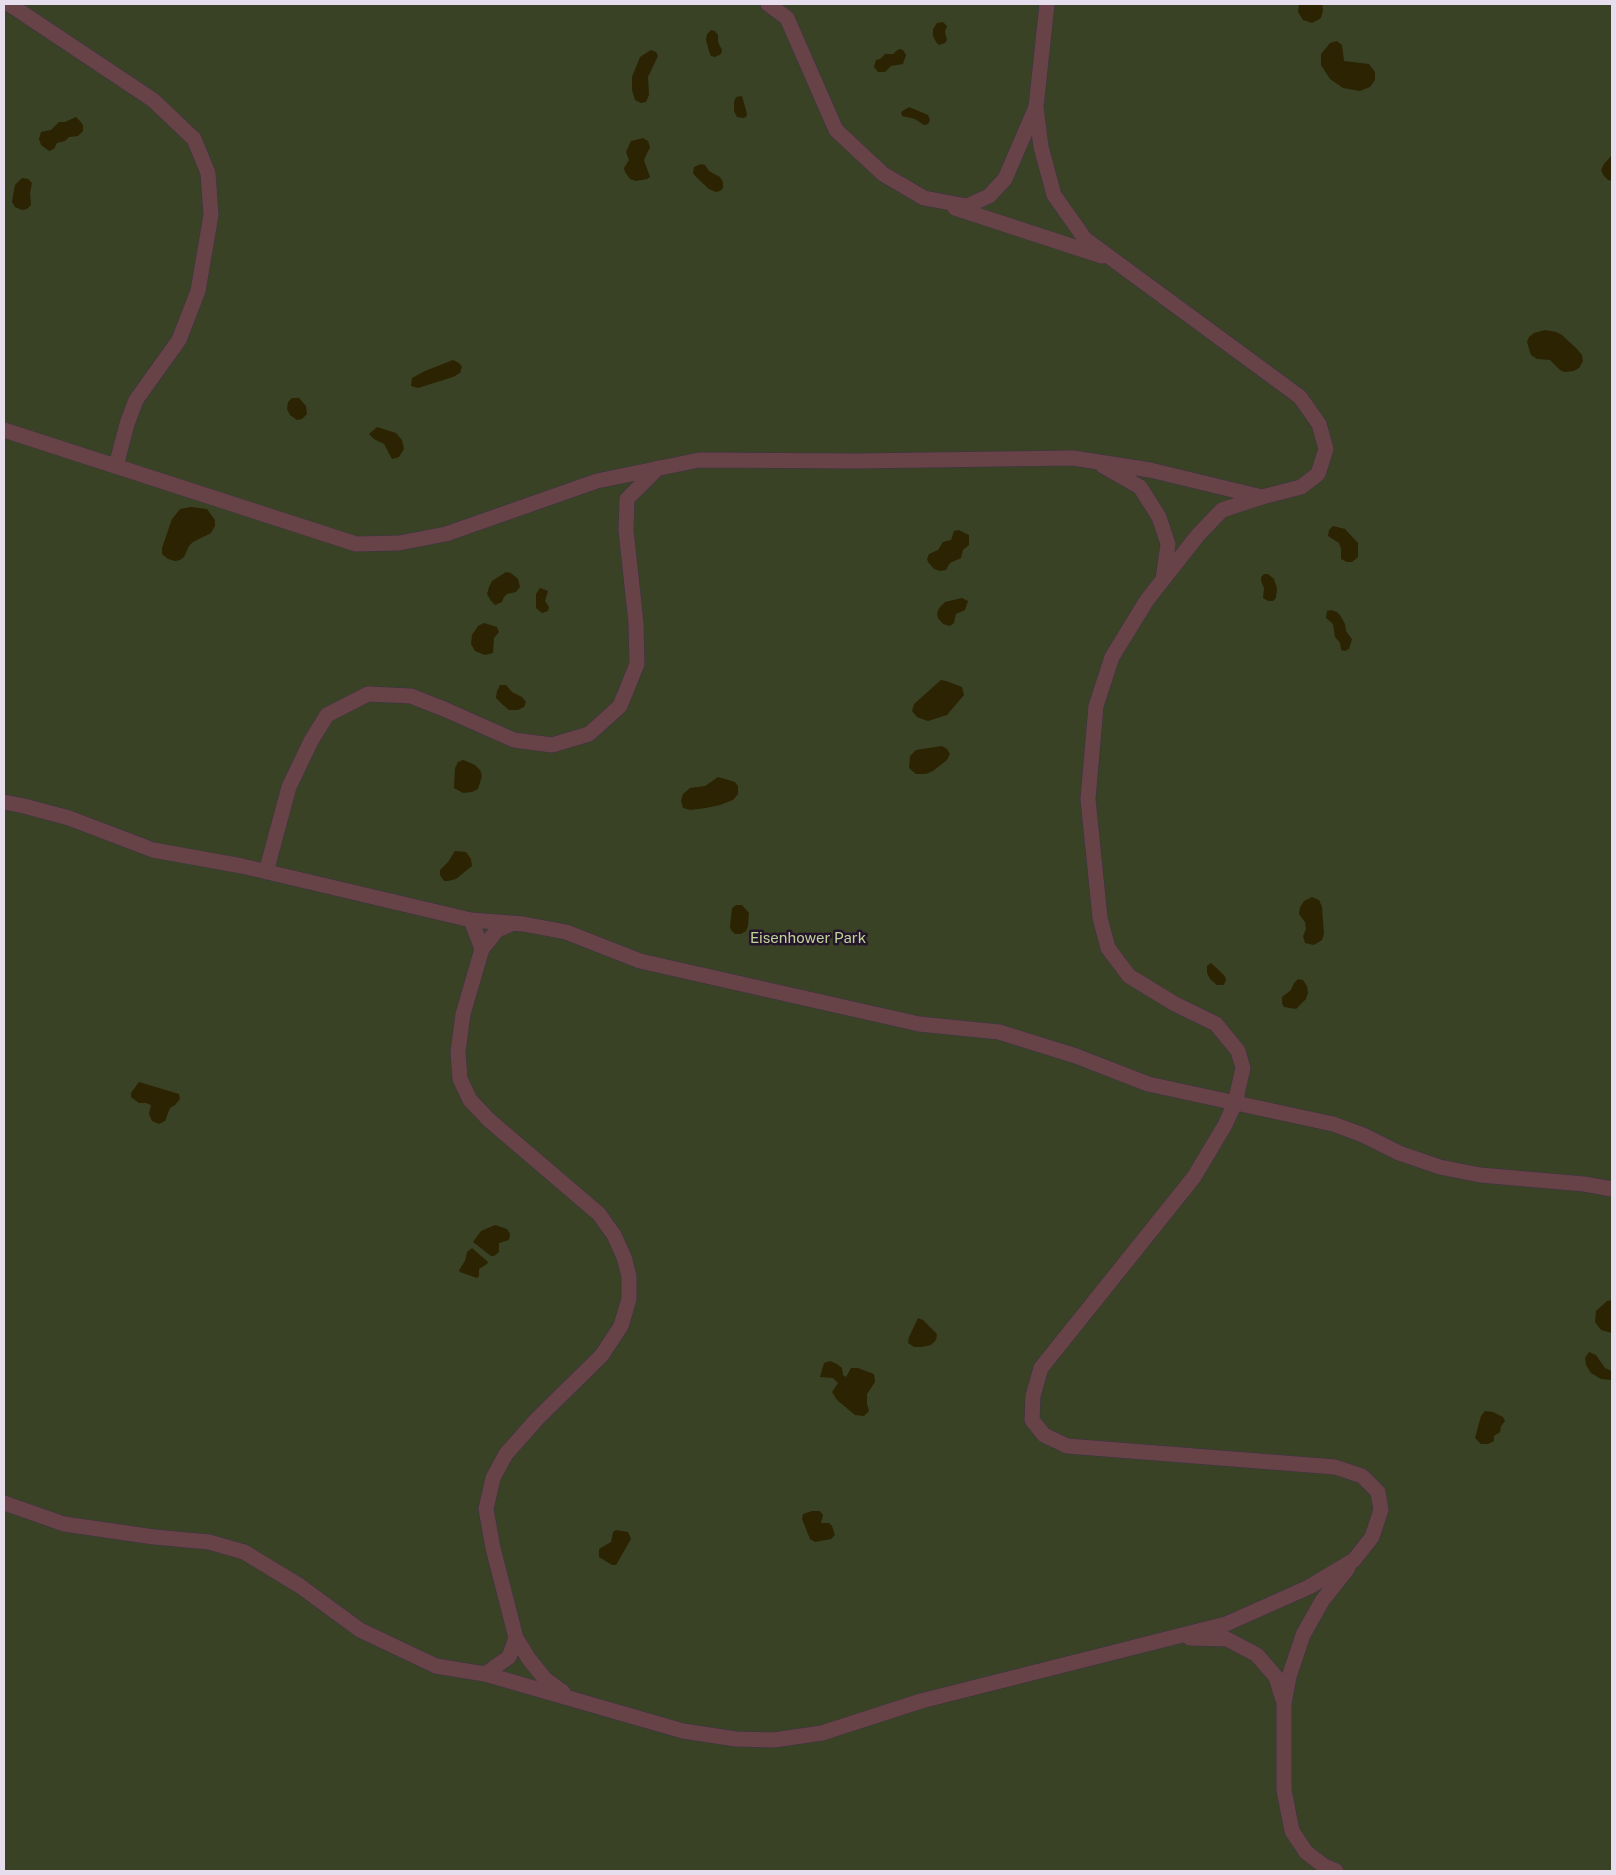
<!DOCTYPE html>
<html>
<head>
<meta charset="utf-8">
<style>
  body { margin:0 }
  #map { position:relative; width:1616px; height:1875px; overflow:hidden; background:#24152d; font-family:"Public Sans",sans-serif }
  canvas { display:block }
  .frame { position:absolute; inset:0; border:5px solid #e6dded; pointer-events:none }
</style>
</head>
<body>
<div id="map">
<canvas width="1616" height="1875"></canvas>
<div class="frame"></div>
</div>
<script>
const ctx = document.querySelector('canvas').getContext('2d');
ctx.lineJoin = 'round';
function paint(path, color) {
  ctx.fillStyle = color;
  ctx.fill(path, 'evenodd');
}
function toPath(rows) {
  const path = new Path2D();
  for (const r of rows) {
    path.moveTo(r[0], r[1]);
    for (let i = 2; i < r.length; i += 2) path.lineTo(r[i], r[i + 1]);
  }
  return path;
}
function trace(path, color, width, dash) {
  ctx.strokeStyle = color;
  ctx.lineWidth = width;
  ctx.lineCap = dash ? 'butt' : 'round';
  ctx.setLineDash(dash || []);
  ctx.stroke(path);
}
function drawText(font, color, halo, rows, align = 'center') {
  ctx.font = font + ' "Public Sans",sans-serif';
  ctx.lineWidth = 5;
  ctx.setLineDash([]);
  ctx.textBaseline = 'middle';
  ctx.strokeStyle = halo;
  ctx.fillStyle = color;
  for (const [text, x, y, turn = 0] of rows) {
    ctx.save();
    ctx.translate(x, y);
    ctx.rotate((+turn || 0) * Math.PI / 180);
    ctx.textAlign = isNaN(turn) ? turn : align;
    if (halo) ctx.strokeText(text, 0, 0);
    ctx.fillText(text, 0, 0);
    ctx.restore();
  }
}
paint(toPath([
  [4,4,1612,4,1612,1871,4,1871]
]), '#3a4226');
paint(toPath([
  [1299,4,1322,4,1323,10,1321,18,1312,23,1303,20,1298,12],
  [943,22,947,26,945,32,947,40,945,43,939,45,936,42,933,36,933,29,937,23],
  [711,30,715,31,718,35,718,42,722,50,721,54,715,57,711,56,709,51,706,40,707,34],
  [1337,41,1342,45,1344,61,1369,64,1375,72,1375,80,1370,87,1360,91,1343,88,1330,79,1321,65,1321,54,1330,43],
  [899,49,903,50,906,55,903,64,891,66,885,72,878,72,874,67,876,60,880,59,885,54,893,54],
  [651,50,656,52,658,56,648,77,649,95,646,102,641,103,635,100,632,90,632,77,640,57],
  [742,96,747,114,746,117,743,118,737,117,734,111,734,102,736,97],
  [909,107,928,115,930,120,928,124,924,125,915,119,902,116,901,112],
  [76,117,80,121,83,125,83,131,78,136,69,137,65,141,57,143,54,149,49,151,41,145,39,139,41,132,51,130,59,122,65,122],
  [643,138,648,141,650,147,644,160,650,177,647,179,636,181,630,179,625,172,624,168,629,160,626,152,631,141],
  [1612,155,1612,181,1608,180,1604,176,1601,170,1604,164],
  [701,164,705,165,709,171,720,177,723,182,723,188,720,191,716,192,709,189,696,177,693,173,694,167],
  [22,178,28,179,32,183,30,193,31,205,27,209,22,210,15,207,12,202,15,185],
  [1545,330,1556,332,1562,335,1576,348,1582,355,1583,361,1579,368,1574,371,1564,372,1560,370,1550,360,1537,359,1531,355,1527,342,1529,337,1534,333],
  [453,360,459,363,462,367,460,373,453,377,418,388,411,386,412,378,425,371],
  [292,398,299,398,306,406,307,414,302,419,297,420,290,415,287,409,288,402],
  [377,427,396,433,402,440,404,449,399,457,392,459,384,444,374,439,369,434],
  [191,507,207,509,215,520,215,526,211,533,193,542,189,546,184,557,180,560,175,561,168,559,162,554,162,548,172,519,180,509],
  [1333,526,1345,529,1358,543,1358,557,1352,562,1347,562,1341,559,1341,549,1339,543,1328,536,1329,530],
  [959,530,969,535,969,545,963,550,961,558,950,563,946,570,940,571,934,569,928,562,927,559,929,554,938,550,943,542,951,540,954,531],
  [506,572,511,573,518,579,520,587,516,592,507,594,504,597,502,602,495,605,491,601,487,594,489,587,492,581],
  [1264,574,1268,574,1274,579,1277,588,1276,598,1273,601,1268,601,1263,598,1264,588,1261,581,1261,577],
  [540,588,548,591,545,601,549,607,548,611,542,613,536,608,536,594],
  [962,598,968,601,965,610,956,614,954,623,950,626,943,624,938,618,937,614,939,608,945,602],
  [1331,610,1337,612,1340,615,1345,624,1346,631,1352,639,1349,649,1345,651,1341,650,1340,643,1335,637,1333,624,1326,618,1327,611],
  [484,623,497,627,499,632,494,638,493,653,485,655,475,651,471,644,472,635,478,626],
  [941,680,946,681,962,687,964,695,947,715,928,721,917,717,912,711,914,704],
  [500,685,506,685,512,692,522,697,526,702,524,707,518,710,509,710,503,705,496,698,497,691],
  [942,746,947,749,950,754,947,760,933,771,926,774,916,774,909,768,910,756,916,750],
  [463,760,475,765,480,770,482,776,478,789,472,792,463,793,454,788,455,768,458,762],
  [718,777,735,782,738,786,738,794,733,800,720,805,706,808,690,810,683,808,681,801,683,794,690,788,705,786],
  [455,851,466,852,471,859,472,866,456,879,448,881,444,881,440,875,440,870,448,862],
  [1312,897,1319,900,1322,907,1324,934,1322,940,1314,945,1305,943,1303,936,1306,929,1305,922,1299,914,1300,907,1304,901],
  [736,905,742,905,749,913,748,926,746,931,741,934,735,934,731,930,730,926,732,908],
  [1211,963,1224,975,1226,979,1224,985,1217,985,1210,979,1207,973,1207,966],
  [1298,979,1303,980,1307,986,1308,993,1306,999,1296,1009,1284,1007,1282,1003,1282,997,1291,990,1294,983],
  [139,1082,179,1094,180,1099,175,1105,170,1108,165,1121,159,1124,152,1121,149,1114,151,1105,146,1103,139,1103,131,1097,131,1093],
  [495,1225,507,1229,510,1234,509,1240,499,1243,499,1252,494,1256,491,1256,473,1242,481,1231],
  [472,1248,488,1262,487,1264,479,1269,479,1276,477,1278,460,1272,459,1270,465,1261,467,1252],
  [1612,1300,1612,1333,1601,1330,1595,1322,1596,1311,1607,1301],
  [918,1318,923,1320,937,1334,936,1340,931,1345,922,1347,914,1347,908,1343,909,1337],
  [1589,1352,1596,1355,1605,1368,1612,1371,1612,1380,1601,1379,1591,1373,1586,1365,1585,1358],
  [830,1361,837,1364,842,1368,843,1375,846,1377,851,1368,858,1368,874,1374,875,1382,867,1394,867,1404,869,1411,864,1416,855,1415,837,1400,832,1392,838,1383,833,1378,820,1377,824,1363],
  [1485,1411,1493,1412,1503,1417,1505,1421,1501,1426,1500,1432,1494,1436,1494,1441,1488,1444,1481,1444,1475,1438,1481,1416],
  [812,1511,820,1511,823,1515,821,1523,829,1523,832,1526,835,1535,831,1539,815,1542,810,1539,802,1519,803,1514],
  [616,1530,628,1532,631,1539,616,1565,612,1565,599,1557,599,1549,611,1542,613,1532]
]), '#2b2302');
const minor = toPath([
  [9,4,153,100,194,139,208,173,211,215,198,291,179,340,136,400,127,424,116,466],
  [768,4,787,18,836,130,883,174,924,198,967,206,989,196,1005,179,1036,107,1047,4],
  [955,208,1102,256],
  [4,430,356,544,399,543,446,534,597,481,699,460,856,461,1073,458,1150,470,1262,497],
  [1103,466,1140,487,1159,517,1168,544,1163,579],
  [4,802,24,806,69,818,153,850,242,866,471,920,523,924,566,932,640,961,919,1024,999,1032,1076,1056,1148,1084,1333,1124,1363,1135,1399,1153,1440,1167,1480,1175,1584,1184,1612,1189],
  [266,872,289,787,311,741,327,715,368,694,411,696,444,709,514,740,552,745,589,734,620,706,637,664,636,623,626,530,627,499,658,468],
  [471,920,482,949],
  [4,1503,64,1524,154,1537,209,1542,244,1552,300,1586,360,1630,436,1666,485,1674,509,1657,516,1638,493,1548,486,1509,493,1478,506,1454,537,1419,602,1355,621,1326,629,1299,629,1276,624,1257,614,1235,599,1214,489,1120,470,1100,460,1079,458,1052,463,1014,482,949,497,930,511,924],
  [516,1638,529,1659,545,1679,563,1692],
  [1190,1638,1227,1639,1257,1655,1276,1677,1283,1700],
  [485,1674,683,1731,736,1739,774,1740,822,1733,921,1701,1226,1624,1309,1587,1354,1560,1372,1537,1381,1510,1378,1492,1362,1476,1335,1467,1067,1446,1044,1435,1032,1420,1033,1396,1041,1368,1194,1177,1225,1125,1235,1103,1243,1068,1238,1051,1216,1024,1175,1004,1129,976,1108,948,1100,918,1088,799,1096,706,1112,657,1147,600,1198,535,1222,510,1262,497,1301,487,1318,474,1326,449,1319,424,1300,397,1085,239,1054,195,1041,147,1036,107],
  [1336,1871,1324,1866,1306,1852,1292,1831,1284,1790,1284,1704,1289,1677,1303,1635,1322,1601,1348,1568]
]);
trace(minor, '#3f3148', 16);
trace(minor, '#674347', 15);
drawText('15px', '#c1d498', '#24152d', [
  ["Eisenhower Park",808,938]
]);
</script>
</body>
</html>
